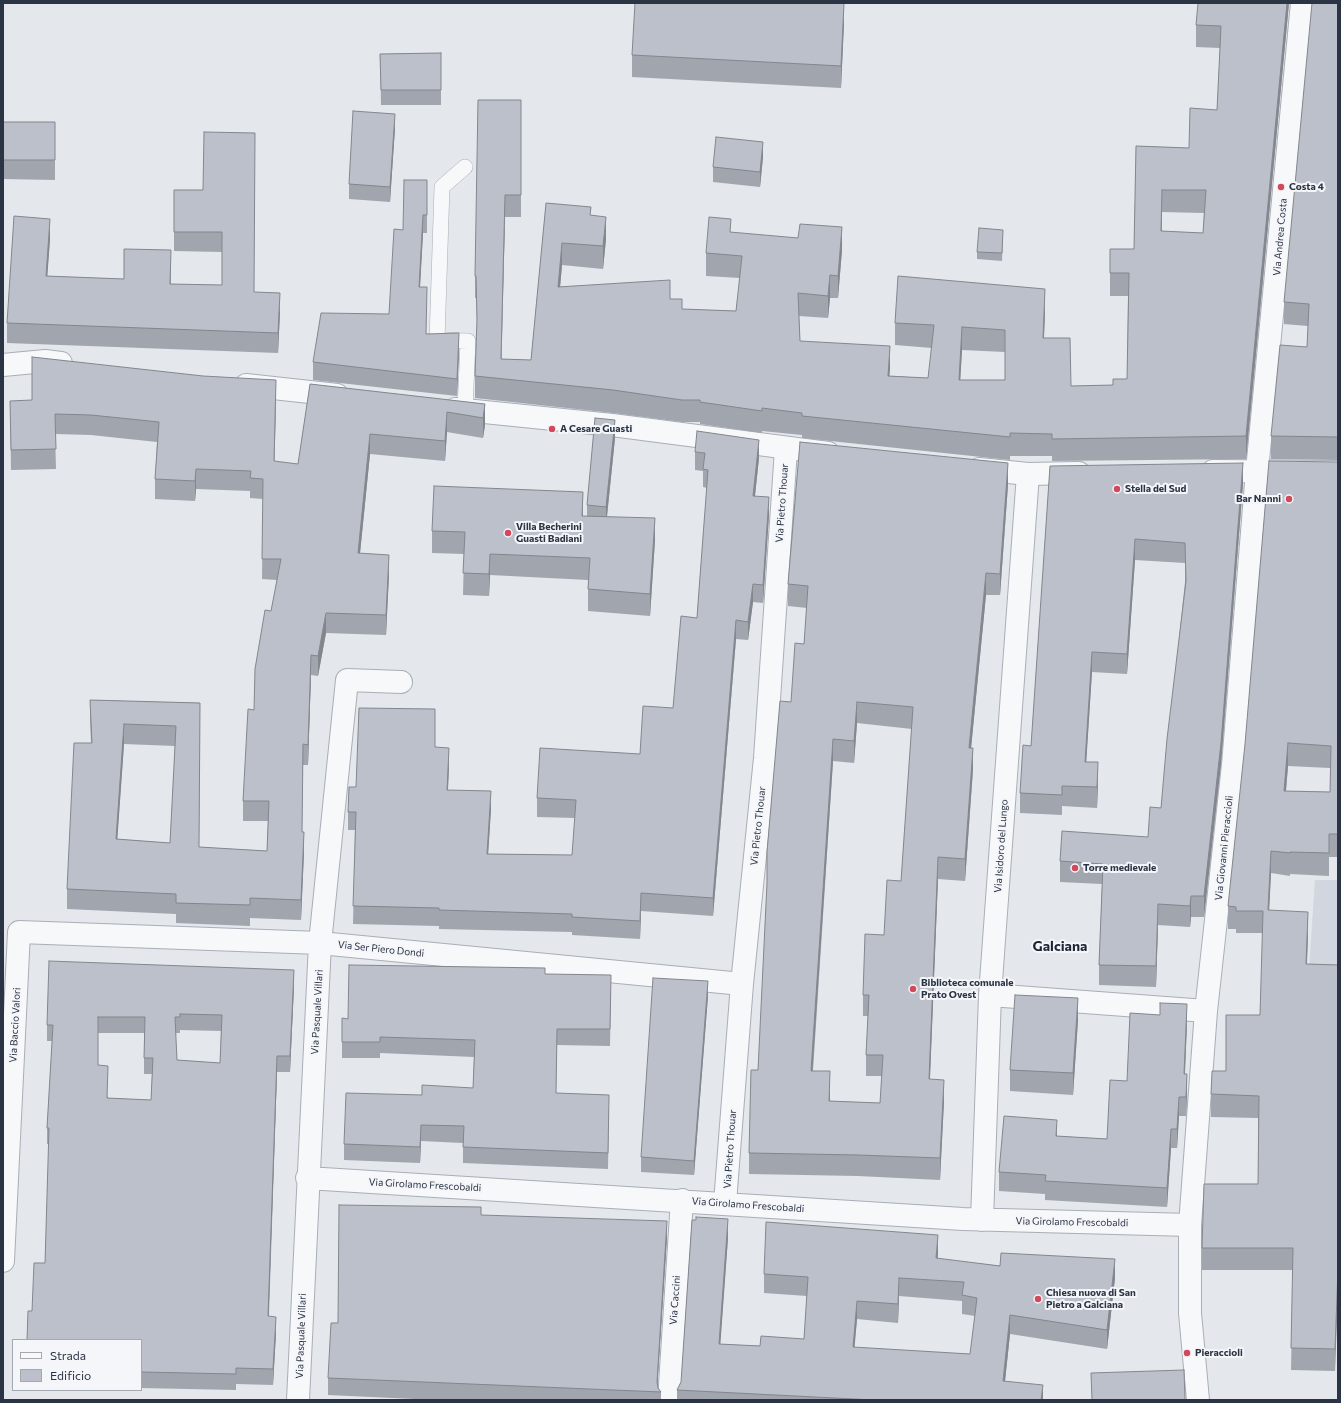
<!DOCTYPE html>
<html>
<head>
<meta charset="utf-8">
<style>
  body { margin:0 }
  #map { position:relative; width:1341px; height:1403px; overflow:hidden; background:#e4e7ec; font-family:Commissioner,sans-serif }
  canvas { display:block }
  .frame { position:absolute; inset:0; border:4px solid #2b3445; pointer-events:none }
  .legend { position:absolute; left:12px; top:1339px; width:130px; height:52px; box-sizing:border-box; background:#f4f6f9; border:1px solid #a4a8b1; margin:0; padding:5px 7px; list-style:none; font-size:12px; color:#2b3445 }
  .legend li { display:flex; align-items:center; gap:8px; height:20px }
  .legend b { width:20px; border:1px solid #a4a8b1 }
</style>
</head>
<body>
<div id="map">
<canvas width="1341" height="1403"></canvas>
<div class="frame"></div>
<ul class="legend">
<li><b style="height:5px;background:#f7f8fa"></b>Strada</li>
<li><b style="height:11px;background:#bbc0ca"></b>Edificio</li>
</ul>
</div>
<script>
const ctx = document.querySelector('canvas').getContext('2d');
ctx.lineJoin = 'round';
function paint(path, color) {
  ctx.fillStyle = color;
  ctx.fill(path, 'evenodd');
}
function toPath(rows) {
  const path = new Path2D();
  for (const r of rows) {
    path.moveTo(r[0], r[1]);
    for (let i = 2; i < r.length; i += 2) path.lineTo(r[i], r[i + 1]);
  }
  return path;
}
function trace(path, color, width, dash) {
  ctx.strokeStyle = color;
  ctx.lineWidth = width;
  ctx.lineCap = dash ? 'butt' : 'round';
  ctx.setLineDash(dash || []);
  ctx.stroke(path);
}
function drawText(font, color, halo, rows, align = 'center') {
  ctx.font = font + ' Commissioner,sans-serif';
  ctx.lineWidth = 4;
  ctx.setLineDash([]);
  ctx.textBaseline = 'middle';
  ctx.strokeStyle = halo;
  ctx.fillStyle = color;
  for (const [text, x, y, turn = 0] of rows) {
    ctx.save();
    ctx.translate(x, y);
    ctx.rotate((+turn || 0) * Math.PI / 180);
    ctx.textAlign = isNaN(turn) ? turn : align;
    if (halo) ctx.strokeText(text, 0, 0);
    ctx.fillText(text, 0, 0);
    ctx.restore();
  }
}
paint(toPath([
  [1315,880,1338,880,1338,1104,1300,1104]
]), '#d2d6de');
const service = toPath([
  [465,410,468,341,437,340,442,187,465,167]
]);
const minor = toPath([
  [990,995,1206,1011],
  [307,1178,963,1219,1190,1225],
  [725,1203,742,984,765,758,786,449],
  [982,1220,990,995,1028,474],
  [3,1261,19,932,320,943,742,984],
  [298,1400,320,943,347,680,401,682],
  [669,1400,682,1200],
  [1198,1400,1190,1313,1190,1225,1206,1011,1233,765,1257,471,1302,3]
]);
const tertiary = toPath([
  [3,365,45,361,61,363],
  [246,385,337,395],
  [455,409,612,425,828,453],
  [979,469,1028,474,1079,473],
  [1213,471,1338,472]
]);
trace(service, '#a9aeb7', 16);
trace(minor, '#a9aeb7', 24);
trace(tertiary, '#a9aeb7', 24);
trace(service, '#f7f8fa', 15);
trace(minor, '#f7f8fa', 22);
trace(tertiary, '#f7f8fa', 22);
paint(toPath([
  [1289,3,1246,459,1052,461,1052,456,1010,456,1010,460,802,438,802,435,762,431,762,433,700,424,700,422,682,422,613,413,475,398,475,376,477,324,476,298,475,298,475,276,521,100,521,217,505,217,501,359,531,360,546,203,591,215,606,239,603,269,562,265,560,287,670,299,682,309,736,311,740,278,706,276,706,253,731,232,842,250,838,298,830,298,828,318,799,316,800,341,890,368,889,376,928,378,932,348,895,345,895,323,1045,311,1044,338,1071,386,1113,385,1127,379,1128,296,1110,296,1110,249,1134,249,1136,146,1189,148,1217,110,1220,48,1196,47,1196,25],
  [1162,212,1204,213,1203,233,1162,231],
  [962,350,1005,352,1005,380,960,380],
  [1338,3,1338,460,1271,459,1271,436,1307,347,1308,326,1284,324,1284,302],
  [844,23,841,88,632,77,632,55],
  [441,53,441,105,381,105,380,54],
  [3,122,55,122,55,180,3,179],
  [395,128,390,202,349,199,349,184],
  [763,157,760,187,713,182,713,167],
  [427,180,427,233,423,233,420,287,426,334,459,351,457,396,313,380,313,362,389,314,403,230],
  [174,190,203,190,254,292,280,312,278,353,7,343,7,323,50,239,47,276,124,279,171,269,171,284,222,285,222,252,174,251],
  [1003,237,1002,261,977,259,977,252],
  [310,384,485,404,485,425,483,438,447,432,445,461,370,454,360,553,389,575,386,635,326,633,318,676,311,675,308,765,303,765,302,832,304,852,301,920,250,918,250,926,176,923,176,914,67,909,67,889,91,743,90,720,90,700,200,703,199,847,267,851,268,821,243,821,243,801,254,710,277,580,262,579,263,499,250,498,250,491,196,489,195,501,155,499,155,479,157,442,91,435,55,434,56,469,11,470,10,401,276,401,274,462,298,464],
  [124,744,175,746,170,843,117,839],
  [615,438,607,517,655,540,650,616,588,611,588,580,490,575,489,596,463,595,464,554,432,553,432,531,587,516,587,505],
  [695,452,759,458,755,496,769,515,763,603,753,602,748,640,736,639,713,916,641,911,640,939,572,935,572,932,439,929,439,926,353,924,355,830,348,830,348,812,356,787,435,747,449,766,448,790,491,809,488,854,572,855,575,818,537,817,537,798,640,754,673,708,697,618,699,590,707,488,703,487,703,471,695,470],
  [1338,462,1338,857,1329,857,1329,876,1290,874,1290,876,1271,873,1269,910,1308,934,1307,964,1338,965,1335,1371,1291,1370,1293,1270,1202,1270,1202,1248,1258,1184,1258,1118,1211,1117,1211,1094,1260,1015,1263,933,1236,933,1236,929,1228,929,1228,906],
  [1288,766,1330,768,1330,792,1286,791],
  [1050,466,1243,484,1221,764,1204,917,1191,917,1190,927,1158,925,1156,987,1099,985,1099,965,1102,884,1060,882,1060,861,1148,837,1161,808,1185,582,1185,563,1135,560,1127,674,1092,672,1086,762,1098,783,1097,808,1062,806,1062,815,1020,813,1020,793,1031,746],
  [1008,485,1000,595,986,595,971,748,973,769,965,881,938,879,930,1079,944,1101,940,1180,858,1176,749,1174,749,1153,758,1070,791,702,804,644,807,608,788,606,788,584],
  [857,723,912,729,901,881,884,935,863,995,863,1016,868,1016,866,1055,866,1076,882,1076,880,1103,830,1101,830,1093,813,1071,833,761,854,763],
  [545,974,611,991,610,1046,557,1045,556,1093,609,1111,608,1169,463,1163,463,1143,421,1141,420,1163,344,1160,344,1144,422,1095,473,1088,474,1057,380,1053,380,1058,342,1058,342,1018,348,1019],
  [294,986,290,1072,277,1072,269,1316,276,1333,273,1385,236,1384,236,1390,141,1388,141,1340,32,1311,45,1263,49,1144,47,1144,47,1128,52,1041,47,1041,47,1025],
  [180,1030,221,1031,220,1063,177,1060,175,1033,180,1033],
  [98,1033,144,1033,144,1074,152,1074,151,1100,108,1098,98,1065],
  [708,996,694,1175,641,1172,641,1157],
  [1078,1020,1073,1095,1010,1091,1010,1070],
  [1187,1023,1185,1074,1187,1093,1186,1116,1179,1116,1177,1148,1171,1148,1167,1207,1045,1200,1045,1194,999,1191,999,1172,1057,1136,1107,1139,1127,1081],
  [481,1215,667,1238,657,1386,658,1388,661,1392,661,1400,436,1400,328,1395,328,1378,338,1323],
  [728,1238,720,1344,760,1346,804,1339,807,1296,764,1293,764,1274,938,1254,937,1259,1115,1278,1107,1349,1010,1334,1005,1381,1043,1400,677,1400,677,1390,681,1382],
  [899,1296,962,1301,962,1314,975,1316,970,1354,854,1348,857,1319,898,1323]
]), '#a1a5ae');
paint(toPath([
  [844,3,844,23,841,88,841,66],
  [1287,3,1289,3,1246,459,1246,436],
  [395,114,395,128,390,202,390,187],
  [763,142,763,157,760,187,760,172],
  [1162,190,1162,212,1161,253,1161,231],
  [505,195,505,217,501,381,501,359],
  [423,215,423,233,419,305,419,287],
  [606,217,606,239,603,269,603,246],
  [50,219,50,239,46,295,46,276],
  [842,227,842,250,838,298,838,276],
  [562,243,562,265,558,310,558,287],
  [830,275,830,298,828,318,828,296],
  [1045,289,1045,311,1043,361,1043,338],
  [280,293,280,312,278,353,278,333],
  [962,327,962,350,959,403,959,380],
  [459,333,459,351,457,396,457,379],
  [890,346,890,368,888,398,888,376],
  [276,380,276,401,274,482,274,461],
  [485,404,485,425,483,438,483,418],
  [447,412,447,432,445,461,445,441],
  [615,420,615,438,606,525,606,507],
  [370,434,370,454,358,573,358,553],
  [759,440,759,458,753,514,753,496],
  [1008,463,1008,485,1000,595,1000,574],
  [1243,463,1243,484,1221,764,1204,917,1204,896],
  [196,469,196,489,195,501,195,481],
  [583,492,583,514,582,538,582,516],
  [769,497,769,515,763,603,763,585],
  [655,518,655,540,650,616,650,594],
  [1135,539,1135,560,1127,674,1127,654],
  [490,554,490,575,489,596,489,574],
  [389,555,389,575,386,635,386,615],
  [986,573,986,595,969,769,969,748],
  [753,584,753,602,748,640,748,622],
  [326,613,326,633,318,676,318,656],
  [736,620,736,639,713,916,713,898],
  [1092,652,1092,672,1085,782,1085,762],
  [311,655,311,675,308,765,308,745],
  [857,702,857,723,854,763,854,741],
  [124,724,124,744,116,859,116,839],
  [833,739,833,761,811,1092,811,1071],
  [1288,743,1288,766,1284,813,1284,791],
  [449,748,449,766,447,808,447,790],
  [973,748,973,769,965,881,965,859],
  [1098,762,1098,783,1097,808,1097,787],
  [491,791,491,809,487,872,487,854],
  [304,832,304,852,301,920,301,900],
  [1271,851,1271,873,1268,933,1268,910],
  [938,857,938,879,929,1101,929,1079],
  [641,893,641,911,640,939,640,921],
  [1191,896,1191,917,1190,927,1190,906],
  [1158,904,1158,925,1156,987,1156,966],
  [1308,912,1308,934,1306,986,1306,964],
  [294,970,294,986,290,1072,290,1056],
  [708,981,708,996,694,1175,694,1161],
  [1078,998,1078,1020,1073,1095,1073,1073],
  [1187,1004,1187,1023,1184,1093,1184,1074],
  [277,1056,277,1072,268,1332,268,1316],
  [830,1071,830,1093,829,1122,829,1101],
  [1187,1074,1187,1093,1186,1116,1186,1097],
  [944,1080,944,1101,940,1180,940,1158],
  [1179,1097,1179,1116,1177,1148,1177,1129],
  [1057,1120,1057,1139,1056,1136],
  [421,1125,421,1141,420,1163,420,1147],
  [1171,1129,1171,1148,1167,1207,1167,1188],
  [728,1219,728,1238,719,1363,719,1344],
  [667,1221,667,1238,657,1392,657,1382],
  [938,1235,938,1254,936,1277,936,1258],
  [1115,1259,1115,1278,1107,1349,1107,1330],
  [1338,1269,1338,1291,1335,1371,1335,1349],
  [899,1278,899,1296,898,1323,898,1304],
  [857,1301,857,1319,853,1366,853,1347],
  [1010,1315,1010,1334,1003,1400,1003,1381],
  [276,1317,276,1333,273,1385,273,1369],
  [1043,1385,1043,1400,1041,1400]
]), '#83868d');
const building = toPath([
  [635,3,844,3,841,66,632,55,635,3],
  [1198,3,1287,3,1246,436,1052,439,1052,434,1010,433,1010,437,802,416,802,413,762,408,762,411,700,402,700,400,682,400,613,390,475,376,477,319,476,276,475,276,478,100,521,100,521,195,505,195,501,359,531,360,546,203,591,207,590,215,606,217,603,246,562,243,558,287,670,280,670,299,682,299,682,309,736,311,742,256,706,253,709,217,731,219,730,232,798,238,800,224,842,227,838,276,830,275,828,296,798,293,800,341,890,346,888,376,928,378,934,325,895,323,898,276,1045,289,1043,338,1070,338,1071,386,1113,385,1113,379,1127,379,1129,273,1110,273,1110,249,1134,249,1136,146,1189,148,1190,108,1217,110,1221,26,1196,25,1198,3],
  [1162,190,1206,190,1203,233,1161,231,1162,190],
  [962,327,1005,330,1005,380,959,380,962,327],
  [1312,3,1338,3,1338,437,1271,436,1280,345,1307,347,1309,304,1284,302,1312,3],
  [441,53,441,90,381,90,380,54,441,53],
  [353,111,395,114,390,187,349,184,353,111],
  [3,122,55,122,55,160,3,160,3,122],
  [204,132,255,133,254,292,280,293,278,333,7,323,14,216,50,219,46,276,124,279,124,249,171,250,170,284,222,285,222,232,174,232,174,190,203,190,204,132],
  [716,137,763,142,760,172,713,167,716,137],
  [404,180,427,180,427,215,423,215,419,287,427,287,426,334,459,333,457,379,313,362,321,313,389,314,394,229,403,230,404,180],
  [979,228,1003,230,1002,253,977,252,979,228],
  [32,357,203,376,276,380,274,461,298,464,310,384,485,404,483,418,447,412,445,441,370,434,358,553,389,555,386,615,326,613,318,656,311,655,308,745,303,744,302,832,304,832,301,900,250,898,250,905,176,903,176,894,67,889,74,743,92,743,90,700,200,703,199,847,267,851,269,801,243,801,248,709,254,710,255,669,265,610,271,611,281,559,262,559,263,479,250,478,251,471,196,469,195,481,155,479,159,422,91,415,55,414,56,449,11,450,10,401,32,400,32,357],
  [124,724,176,726,170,843,116,839,124,724],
  [595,418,615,420,606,507,587,505,595,418],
  [697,431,759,440,753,496,769,497,763,585,753,584,748,622,736,620,713,898,641,893,640,921,572,917,572,914,439,910,439,908,353,906,356,812,348,812,349,787,356,787,359,708,435,709,435,747,449,748,447,790,491,791,487,854,572,855,576,800,537,798,540,748,640,754,643,706,673,708,681,616,697,618,699,590,708,470,703,469,705,453,695,452,697,431],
  [800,442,1008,463,1000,574,986,573,969,748,973,748,965,859,938,857,929,1079,944,1080,940,1158,858,1155,749,1153,751,1070,758,1070,767,883,767,852,780,701,791,702,795,643,804,644,808,586,788,584,800,442],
  [857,702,913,707,901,881,887,880,884,935,865,934,863,995,869,995,866,1055,883,1055,880,1103,829,1101,830,1071,811,1071,833,739,854,741,857,702],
  [1269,461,1338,462,1338,834,1329,834,1329,853,1290,852,1290,853,1271,851,1268,910,1308,912,1306,964,1338,965,1338,1269,1335,1349,1291,1348,1293,1248,1202,1248,1204,1184,1258,1184,1259,1096,1211,1094,1212,1071,1226,1071,1226,1015,1260,1015,1263,911,1236,911,1236,907,1228,906,1245,744,1269,461],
  [1288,743,1331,746,1330,792,1284,791,1288,743],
  [1243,463,1221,743,1204,896,1191,896,1190,906,1158,904,1156,966,1099,965,1103,864,1060,861,1062,831,1148,837,1150,807,1161,808,1167,739,1186,581,1185,543,1135,539,1127,654,1092,652,1085,762,1098,762,1097,787,1062,786,1062,795,1020,793,1023,745,1031,746,1050,466,1243,463],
  [434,486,583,492,582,516,655,518,650,594,588,589,590,558,490,554,489,574,463,573,465,532,432,531,434,486],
  [49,961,294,970,290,1056,277,1056,268,1316,276,1317,273,1369,236,1368,236,1374,141,1372,141,1340,27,1340,28,1311,32,1311,34,1263,45,1263,49,1128,47,1128,53,1025,47,1025,49,961],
  [180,1014,222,1015,220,1063,177,1060,175,1017,180,1017,180,1014],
  [98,1017,145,1017,144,1058,153,1058,151,1100,107,1098,108,1066,98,1065,98,1017],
  [349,965,545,968,545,974,611,975,610,1029,557,1029,556,1093,609,1095,608,1153,463,1147,464,1126,421,1125,420,1147,344,1144,346,1093,422,1095,422,1085,473,1088,475,1040,380,1037,380,1042,342,1042,342,1018,348,1019,349,965],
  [653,978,708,981,694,1161,641,1157,653,978],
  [1015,995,1078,998,1073,1073,1010,1070,1015,995],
  [1160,1003,1187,1004,1184,1074,1187,1074,1186,1097,1179,1097,1177,1129,1171,1129,1167,1188,1045,1181,1046,1175,999,1172,1004,1116,1057,1120,1056,1136,1107,1139,1110,1080,1127,1081,1130,1013,1160,1015,1160,1003],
  [339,1205,481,1207,481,1215,667,1221,657,1382,658,1388,661,1392,328,1378,331,1323,338,1323,339,1205],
  [696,1217,728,1219,719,1344,760,1346,761,1336,804,1339,808,1277,764,1274,766,1222,938,1235,936,1258,1000,1266,1001,1253,1115,1259,1107,1330,1010,1315,1003,1381,1043,1385,1041,1400,874,1400,677,1390,681,1382,692,1220,696,1220,696,1217],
  [899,1278,964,1282,962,1295,977,1298,970,1354,853,1347,857,1301,898,1304,899,1278],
  [1184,1370,1185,1400,1092,1400,1091,1373,1184,1370]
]);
paint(building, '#bbc0ca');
trace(building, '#83868d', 1);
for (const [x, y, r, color] of [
  [1281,187,4,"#d1495b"],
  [552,429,4,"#d1495b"],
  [1117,489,4,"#d1495b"],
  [1289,499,4,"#d1495b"],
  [508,533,4,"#d1495b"],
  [1075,868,4,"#d1495b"],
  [913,989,4,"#d1495b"],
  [1038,1299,4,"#d1495b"],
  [1187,1353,4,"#d1495b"]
]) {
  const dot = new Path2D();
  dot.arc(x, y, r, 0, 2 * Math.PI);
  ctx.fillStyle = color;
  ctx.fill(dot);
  trace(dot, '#f4f6f9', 1.5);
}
drawText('bold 10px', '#2b3445', '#f4f6f9', [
  ["Costa 4",1289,187],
  ["A Cesare Guasti",560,429],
  ["Stella del Sud",1125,489],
  ["Bar Nanni",1281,499,"right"],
  ["Villa Becherini",516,527],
  ["Guasti Badiani",516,539],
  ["Torre medievale",1083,868],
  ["Biblioteca comunale",921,983],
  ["Prato Ovest",921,995],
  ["Chiesa nuova di San",1046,1293],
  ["Pietro a Galciana",1046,1305],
  ["Pieraccioli",1195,1353]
], 'left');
drawText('10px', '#2b3445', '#f4f6f9', [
  ["Via Andrea Costa",1280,237,-85],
  ["Via Pietro Thouar",782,503,-86],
  ["Via Pietro Thouar",758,826,-84],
  ["Via Isidoro del Lungo",1001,846,-86],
  ["Via Giovanni Pieraccioli",1224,848,-84],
  ["Via Ser Piero Dondi",381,949,6],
  ["Via Pasquale Villari",317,1012,-87],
  ["Via Baccio Valori",15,1025,-87],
  ["Via Pietro Thouar",730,1149,-86],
  ["Via Girolamo Frescobaldi",425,1185,3],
  ["Via Girolamo Frescobaldi",748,1205,4],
  ["Via Girolamo Frescobaldi",1072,1222,1],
  ["Via Caccini",675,1300,-86],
  ["Via Pasquale Villari",301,1336,-88]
]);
drawText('bold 14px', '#1d2536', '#f4f6f9', [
  ["Galciana",1060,946]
]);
</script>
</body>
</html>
